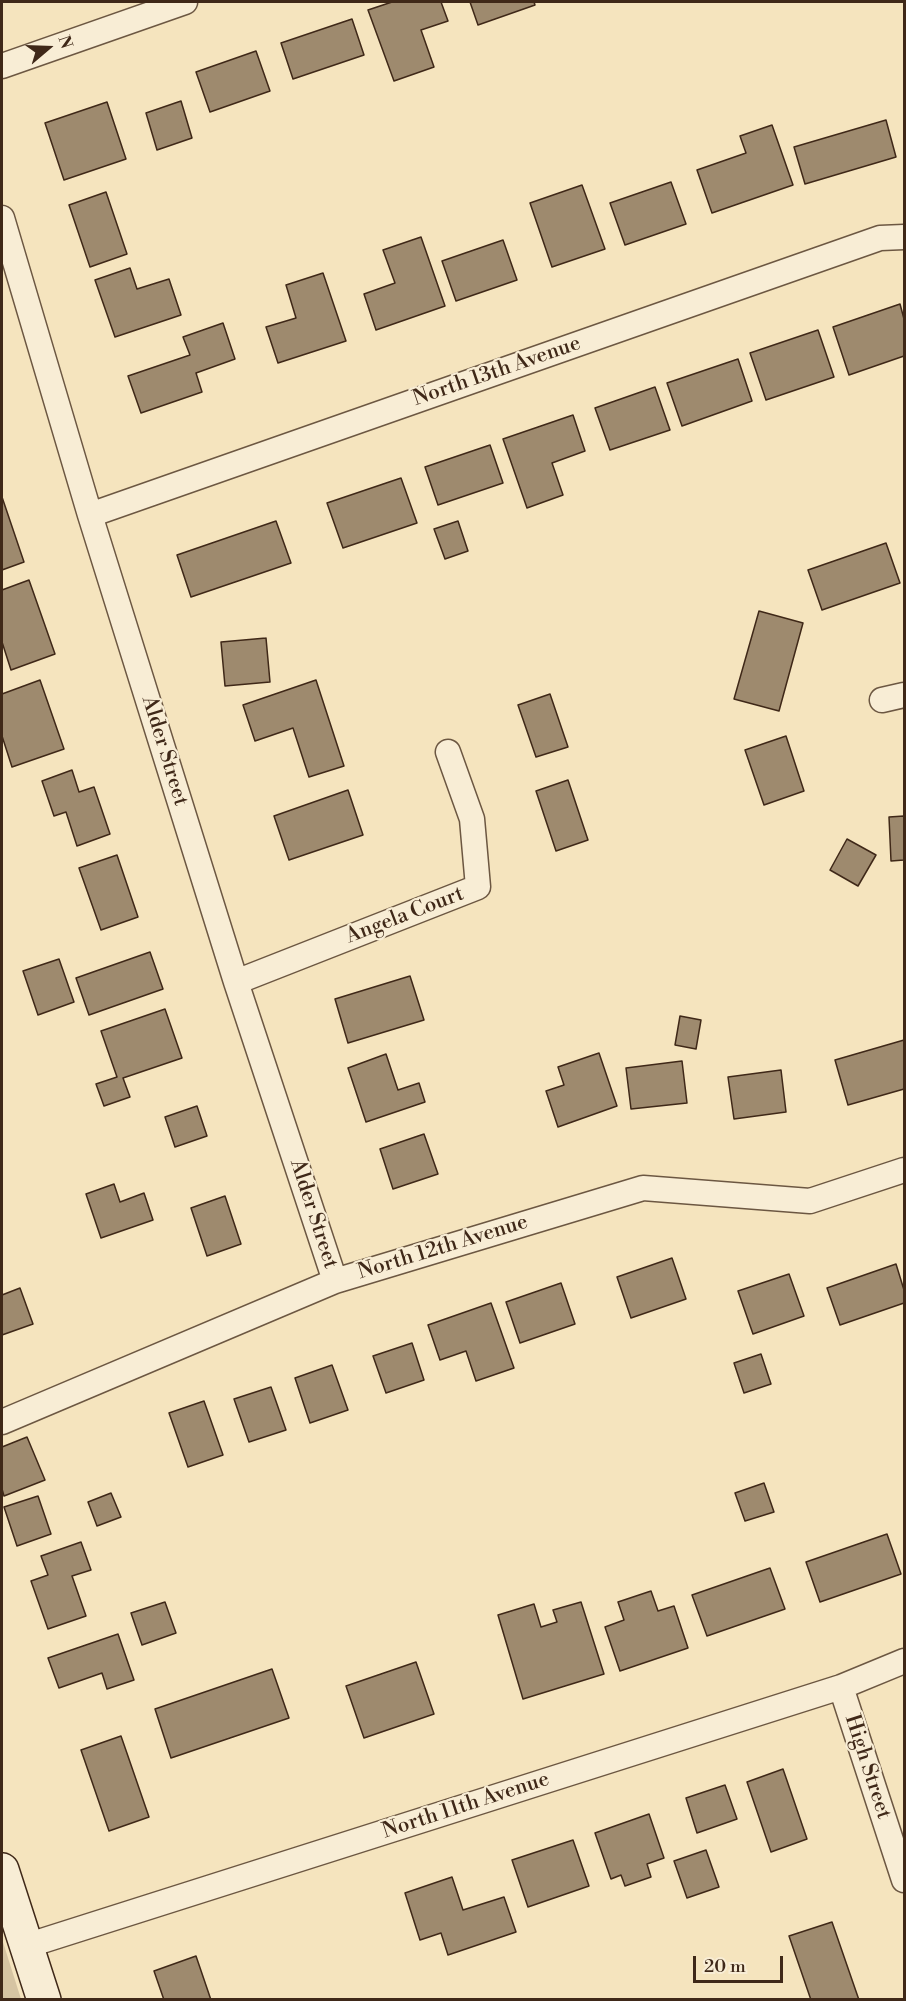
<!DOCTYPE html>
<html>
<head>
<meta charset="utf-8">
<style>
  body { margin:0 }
  #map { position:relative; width:906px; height:2001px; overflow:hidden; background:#f5e4be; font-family:"Libre Bodoni",serif }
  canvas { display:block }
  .frame { position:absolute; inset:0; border:3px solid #3f2818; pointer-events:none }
  .north { position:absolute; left:18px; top:18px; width:60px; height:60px; -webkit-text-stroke:4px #f8edd5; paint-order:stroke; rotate:71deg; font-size:16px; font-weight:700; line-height:24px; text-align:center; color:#3f2818 }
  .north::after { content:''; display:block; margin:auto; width:21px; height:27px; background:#3f2818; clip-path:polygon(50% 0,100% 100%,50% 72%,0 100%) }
  .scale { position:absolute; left:693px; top:1956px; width:90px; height:27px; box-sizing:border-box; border:3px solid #3f2818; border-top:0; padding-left:8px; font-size:18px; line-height:21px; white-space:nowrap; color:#3f2818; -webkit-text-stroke:4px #f8edd5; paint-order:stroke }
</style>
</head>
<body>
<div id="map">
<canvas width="906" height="2001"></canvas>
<div class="frame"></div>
<div class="north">N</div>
<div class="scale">20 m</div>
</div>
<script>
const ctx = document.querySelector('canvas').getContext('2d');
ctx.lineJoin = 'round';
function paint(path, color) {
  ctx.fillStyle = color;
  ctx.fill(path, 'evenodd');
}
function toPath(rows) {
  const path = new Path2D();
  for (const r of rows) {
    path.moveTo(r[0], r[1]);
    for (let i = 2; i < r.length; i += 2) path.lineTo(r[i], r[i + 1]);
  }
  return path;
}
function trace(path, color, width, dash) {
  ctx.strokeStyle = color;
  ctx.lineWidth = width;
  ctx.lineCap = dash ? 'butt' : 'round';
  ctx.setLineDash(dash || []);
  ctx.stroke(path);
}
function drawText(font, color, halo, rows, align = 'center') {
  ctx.font = font + ' "Libre Bodoni",serif';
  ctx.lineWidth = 4.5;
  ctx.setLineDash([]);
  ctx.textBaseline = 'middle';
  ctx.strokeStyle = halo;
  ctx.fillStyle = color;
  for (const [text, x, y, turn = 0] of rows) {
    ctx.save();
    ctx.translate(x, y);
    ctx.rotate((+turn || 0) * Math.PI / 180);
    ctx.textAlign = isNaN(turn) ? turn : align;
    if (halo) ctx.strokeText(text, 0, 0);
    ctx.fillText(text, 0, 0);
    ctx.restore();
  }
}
paint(toPath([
  [2,1939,21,1999,2,1999]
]), '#d6c4a2');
const building = toPath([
  [392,2,441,2,448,21,421,30,434,67,394,81,368,10,392,2],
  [470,2,534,2,535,5,478,25,470,2],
  [352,19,364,55,293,79,281,43,352,19],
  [256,51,270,91,210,112,196,72,256,51],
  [181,101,192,138,157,150,146,113,181,101],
  [107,102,126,159,64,180,45,123,107,102],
  [886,120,896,157,805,184,794,147,886,120],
  [772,125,793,185,712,213,697,170,746,153,740,136,772,125],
  [671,182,686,224,625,245,610,203,671,182],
  [582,185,605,249,552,267,530,203,582,185],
  [106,192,127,254,90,267,69,205,106,192],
  [421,237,445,306,376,330,364,294,395,283,383,250,421,237],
  [503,240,517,280,456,301,442,261,503,240],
  [130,268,137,289,169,279,181,315,115,337,95,280,130,268],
  [323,273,346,341,278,363,266,327,296,318,286,285,323,273],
  [900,304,904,319,904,356,849,375,833,327,900,304],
  [223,323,235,359,196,373,202,392,141,413,128,376,190,355,183,337,223,323],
  [818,330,834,377,766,400,750,353,818,330],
  [738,359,752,401,682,426,667,383,738,359],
  [655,387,670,430,610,450,595,408,655,387],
  [573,415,585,451,552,463,563,495,527,508,503,439,573,415],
  [490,445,503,483,438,505,425,467,490,445],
  [401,478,417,523,343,548,327,503,401,478],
  [2,497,24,562,2,570,2,497],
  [276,521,291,563,191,597,177,555,276,521],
  [458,521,468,551,445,559,434,529,458,521],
  [886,543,900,583,822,610,808,570,886,543],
  [29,580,55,654,11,670,2,642,2,590,29,580],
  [759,611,803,623,779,711,734,699,759,611],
  [266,638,270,682,225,686,221,642,266,638],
  [40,680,64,749,12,767,2,736,2,694,40,680],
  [316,680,344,766,309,777,293,728,255,741,243,705,316,680],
  [550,694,568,747,536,757,518,705,550,694],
  [786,736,804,791,764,805,745,750,786,736],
  [72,770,79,792,94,787,110,834,77,846,66,812,54,816,42,781,72,770],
  [568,780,588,840,556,851,536,791,568,780],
  [348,790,363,835,289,860,274,816,348,790],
  [904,816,904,860,891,861,889,817,904,816],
  [847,839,876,855,858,886,830,870,847,839],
  [117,855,138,917,101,930,79,868,117,855],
  [150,952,163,989,89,1015,76,978,150,952],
  [59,959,74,1002,38,1015,23,971,59,959],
  [410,976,424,1020,348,1043,335,999,410,976],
  [165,1009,182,1058,123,1078,130,1097,104,1106,96,1084,117,1077,101,1031,165,1009],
  [680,1016,701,1020,696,1049,675,1045,680,1016],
  [904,1040,904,1089,848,1105,835,1060,904,1040],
  [599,1053,617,1106,558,1127,546,1091,564,1085,558,1067,599,1053],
  [386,1054,398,1090,419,1083,425,1102,366,1122,348,1068,386,1054],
  [682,1061,687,1103,631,1109,626,1068,682,1061],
  [781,1070,786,1112,734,1119,728,1077,781,1070],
  [197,1106,207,1136,175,1147,165,1117,197,1106],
  [424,1134,438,1174,393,1189,380,1149,424,1134],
  [114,1184,120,1202,144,1193,153,1220,101,1238,86,1194,114,1184],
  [225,1196,241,1244,207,1256,191,1208,225,1196],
  [672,1258,686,1299,631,1318,617,1277,672,1258],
  [896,1264,904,1290,904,1303,840,1325,827,1288,896,1264],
  [789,1274,804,1316,753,1334,738,1291,789,1274],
  [561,1283,575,1324,520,1343,506,1302,561,1283],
  [20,1288,33,1324,2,1335,2,1295,20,1288],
  [491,1303,514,1368,476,1381,466,1351,440,1360,428,1325,491,1303],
  [412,1343,424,1380,386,1393,373,1356,412,1343],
  [761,1354,771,1384,744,1393,734,1363,761,1354],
  [332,1365,348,1410,310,1423,295,1378,332,1365],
  [271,1387,286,1430,249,1442,234,1399,271,1387],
  [204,1401,223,1455,188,1467,169,1413,204,1401],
  [27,1437,45,1480,4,1496,2,1489,2,1447,27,1437],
  [764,1483,774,1512,745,1521,735,1493,764,1483],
  [111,1493,121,1517,97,1526,88,1502,111,1493],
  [38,1496,51,1534,17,1546,4,1507,38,1496],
  [887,1534,901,1574,820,1602,806,1562,887,1534],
  [81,1542,91,1570,72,1576,86,1616,48,1629,31,1581,48,1575,41,1556,81,1542],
  [770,1568,785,1609,707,1636,692,1595,770,1568],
  [651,1591,658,1611,674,1606,688,1648,620,1671,605,1627,624,1620,618,1602,651,1591],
  [165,1602,176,1633,142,1645,131,1613,165,1602],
  [581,1602,604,1674,523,1699,498,1615,534,1604,541,1627,557,1622,553,1610,581,1602],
  [118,1634,134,1680,107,1689,102,1673,59,1688,48,1658,118,1634],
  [416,1662,434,1714,364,1738,346,1686,416,1662],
  [272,1669,289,1718,171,1758,155,1709,272,1669],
  [121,1736,149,1817,109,1831,81,1750,121,1736],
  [783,1769,807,1839,771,1852,747,1782,783,1769],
  [725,1785,737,1819,697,1833,686,1798,725,1785],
  [649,1814,664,1858,647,1864,651,1877,625,1886,621,1875,611,1879,595,1833,649,1814],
  [573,1840,589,1886,528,1907,512,1860,573,1840],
  [706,1850,719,1887,687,1898,674,1861,706,1850],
  [452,1877,463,1910,504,1897,516,1932,448,1955,441,1933,420,1940,405,1893,452,1877],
  [832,1922,859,2000,811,2000,789,1936,832,1922],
  [196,1956,211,2000,164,2000,154,1971,196,1956]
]);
paint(building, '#9e8a6e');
trace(building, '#3f2818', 1.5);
const street = toPath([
  [2,66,185,2],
  [2,218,90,515,236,982,335,1281],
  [90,515,880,238,904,237],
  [882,700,904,695],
  [236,982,478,887,472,819,448,752],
  [2,1422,335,1281,643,1188,810,1201,904,1170],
  [841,1687,904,1880],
  [26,1946,841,1687,904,1661]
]);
const secondary = toPath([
  [2,1870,44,2000]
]);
trace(street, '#6c5742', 27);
trace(secondary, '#3f2818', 36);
trace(street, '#f8edd5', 24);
trace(secondary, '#f8edd5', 33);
drawText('21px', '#3f2818', '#f8edd5', [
  ["North 13th Avenue",497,372,-19],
  ["Alder Street",164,751,73],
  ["Angela Court",405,916,-21],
  ["Alder Street",313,1214,72],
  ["North 12th Avenue",443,1248,-17],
  ["High Street",867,1767,72],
  ["North 11th Avenue",466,1806,-18]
]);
</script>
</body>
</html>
